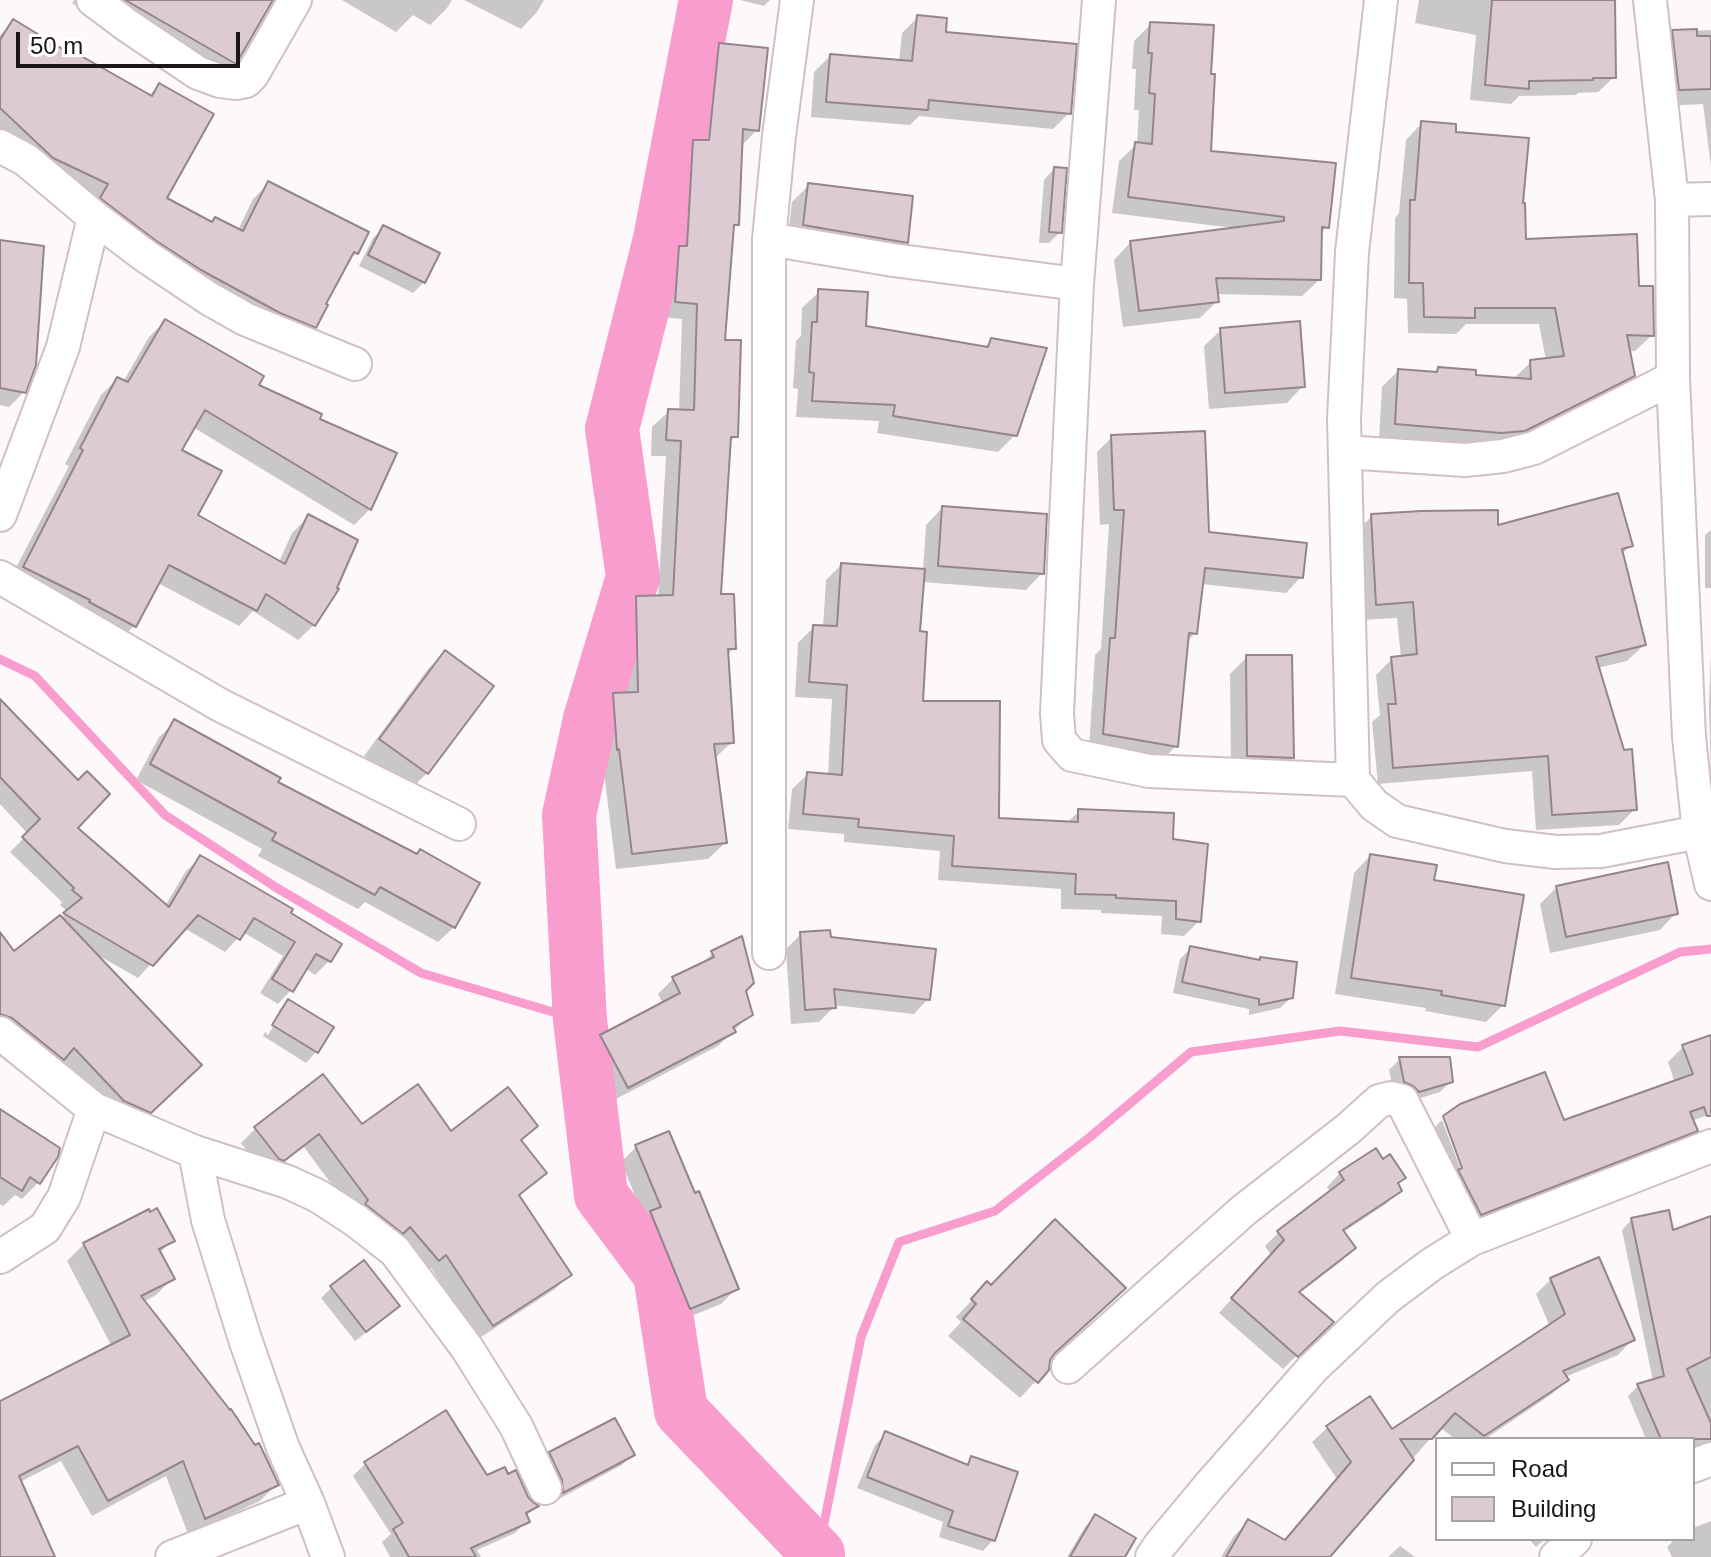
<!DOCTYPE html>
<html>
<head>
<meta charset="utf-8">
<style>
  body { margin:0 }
  #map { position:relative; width:1711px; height:1557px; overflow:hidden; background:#fdf9fb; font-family:Arial,sans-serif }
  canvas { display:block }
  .legend { position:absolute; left:1435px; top:1437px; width:260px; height:104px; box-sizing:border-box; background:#fff; border:2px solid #a4a2a3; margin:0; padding:10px 14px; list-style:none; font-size:24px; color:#1c1619 }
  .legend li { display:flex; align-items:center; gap:16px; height:40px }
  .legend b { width:40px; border:2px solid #a4a2a3 }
  .scale { position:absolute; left:16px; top:32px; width:224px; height:36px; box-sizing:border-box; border:4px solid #1c1619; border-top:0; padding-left:10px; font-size:24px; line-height:28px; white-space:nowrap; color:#1c1619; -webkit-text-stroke:6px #fff; paint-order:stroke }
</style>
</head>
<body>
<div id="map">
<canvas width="1711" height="1557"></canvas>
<ul class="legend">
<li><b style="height:10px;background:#fff"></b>Road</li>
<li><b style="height:22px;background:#ddcbd4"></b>Building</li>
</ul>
<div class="scale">50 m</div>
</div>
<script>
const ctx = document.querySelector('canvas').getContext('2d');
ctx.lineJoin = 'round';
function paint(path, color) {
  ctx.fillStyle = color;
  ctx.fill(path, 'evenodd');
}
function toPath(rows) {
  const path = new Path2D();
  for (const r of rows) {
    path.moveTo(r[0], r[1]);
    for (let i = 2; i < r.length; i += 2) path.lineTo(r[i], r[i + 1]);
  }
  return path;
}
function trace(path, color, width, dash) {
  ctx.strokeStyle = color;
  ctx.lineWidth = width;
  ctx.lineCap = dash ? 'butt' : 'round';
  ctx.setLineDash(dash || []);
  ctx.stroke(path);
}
paint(toPath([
  [74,0,271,0,234,62,212,85,82,6,72,4],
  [342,0,452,0,447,8,430,25,413,15,396,32],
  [464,0,544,0,537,12,521,29],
  [740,0,770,0,764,6],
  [1419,0,1614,0,1614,77,1598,92,1578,93,1576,95,1519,96,1511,104,1470,100,1476,35,1415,23],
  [918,17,944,33,1069,113,1053,129,919,116,910,125,811,117,814,72,830,56,899,62,902,33],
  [14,21,74,58,149,96,159,85,164,199,212,224,238,230,253,199,268,184,356,253,346,263,315,326,300,341,87,213,0,136,0,35],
  [1151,24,1209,153,1327,227,1320,234,1319,280,1302,296,1216,294,1217,301,1200,318,1123,327,1114,260,1130,243,1233,228,1112,213,1119,161,1137,144,1139,110,1134,110,1136,69,1132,69,1134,41],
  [1711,30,1711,167,1703,104,1663,106,1657,48,1673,32],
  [720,45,757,130,740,147,737,224,732,229,723,342,736,436,728,444,719,596,734,648,727,655,732,742,714,759,725,843,708,859,616,869,603,765,601,765,598,712,614,695,622,695,621,614,637,598,658,598,666,456,651,456,652,427,669,411,679,412,682,319,660,317,663,264,672,255,678,158,695,142,703,61],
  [1422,123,1454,133,1521,205,1524,241,1638,288,1652,335,1635,351,1628,351,1632,375,1616,392,1509,446,1484,448,1379,440,1382,387,1398,371,1434,374,1438,369,1474,377,1513,379,1531,362,1546,360,1539,324,1466,324,1456,334,1408,333,1407,299,1394,298,1395,218,1399,213,1406,140],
  [1054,169,1060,232,1049,243,1039,243,1044,180],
  [809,185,906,242,889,259,787,242,792,202],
  [384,227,424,282,413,293,359,266,373,238],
  [0,242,24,392,9,407,0,405],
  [819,292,864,328,984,348,992,340,1015,435,998,452,877,433,879,421,796,417,798,389,793,388,796,341,801,336,802,308],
  [165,321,257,386,317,420,370,509,354,525,193,427,179,451,196,516,279,562,292,533,308,517,314,625,298,640,253,611,239,626,158,583,134,626,119,641,8,583,69,466,65,464,101,395,117,379,123,382,149,337],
  [1221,330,1303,386,1287,403,1209,409,1204,346],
  [1112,437,1207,533,1301,577,1286,593,1201,584,1195,633,1186,643,1176,746,1161,761,1089,748,1095,655,1101,649,1109,524,1100,525,1097,452],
  [942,508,1042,573,1026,590,922,582,918,633,921,703,997,820,1066,824,1079,811,1171,840,1199,921,1184,936,1161,934,1162,916,1101,913,1101,910,1061,909,1061,889,938,880,940,851,844,842,844,834,788,829,792,789,808,774,828,776,832,699,795,697,798,643,814,627,823,628,826,580,841,565,923,571,926,525],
  [1372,516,1496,528,1631,545,1621,555,1644,645,1627,661,1597,668,1623,752,1635,809,1619,825,1536,830,1532,771,1378,784,1372,722,1380,715,1376,675,1392,659,1401,658,1397,618,1361,620,1356,532],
  [1711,530,1711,588,1705,588,1705,535],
  [1711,651,1711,781,1709,705],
  [445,653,427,773,410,790,364,756,428,669],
  [1247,657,1292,758,1275,774,1231,772,1230,674],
  [0,702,75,828,165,906,186,871,200,858,339,944,329,961,315,975,305,968,291,990,278,1004,260,993,283,956,243,932,225,952,184,928,138,978,96,954,187,1078,137,1124,111,1113,61,1060,50,1071,0,1031,0,956,13,953,68,912,60,905,62,902,10,852,28,834,0,804],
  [175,722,454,927,438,942,365,902,358,909,258,856,262,849,136,780,159,737],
  [1370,856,1432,881,1503,1005,1486,1022,1425,1011,1426,1008,1335,994,1354,873],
  [1557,887,1676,913,1660,930,1550,953,1540,904],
  [801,934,829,939,928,999,914,1014,833,1005,834,1007,819,1022,791,1024,786,949],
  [1191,948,1259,962,1292,997,1280,1008,1249,1015,1249,1009,1173,993,1180,959],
  [713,953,744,991,751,1014,718,1046,612,1101,586,1052,601,1037,663,1004,658,994,673,979,698,967],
  [288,1002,316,1052,306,1063,263,1036,265,1032,268,1035,283,1011,278,1011],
  [1683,1047,1711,1053,1711,1114,1691,1121,1696,1130,1680,1146,1465,1229,1428,1134,1442,1120,1464,1178,1468,1177,1446,1118,1443,1118,1461,1106,1562,1122,1675,1083,1668,1062],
  [1400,1059,1451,1081,1440,1092,1407,1102,1394,1093,1389,1070],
  [0,1112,38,1183,22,1199,15,1195,3,1206,0,1204],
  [536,1126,520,1142,544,1173,518,1197,570,1275,555,1289,478,1339,431,1268,423,1274,355,1216,304,1147,268,1174,264,1173,241,1143,255,1129,361,1127,451,1134],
  [668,1133,736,1289,721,1304,674,1323,636,1228,645,1219,621,1162,636,1147],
  [1340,1173,1400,1191,1386,1204,1342,1233,1354,1248,1340,1262,1298,1294,1331,1322,1283,1369,1219,1313,1271,1255,1265,1246,1278,1233,1331,1193,1327,1187],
  [1711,1218,1711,1443,1706,1449,1693,1451,1693,1439,1646,1439,1628,1396,1638,1386,1653,1381,1622,1230,1632,1219,1671,1233],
  [172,1240,159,1254,172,1279,156,1295,143,1302,276,1485,260,1501,188,1534,166,1476,92,1516,61,1461,20,1482,53,1557,0,1557,0,1403,112,1347,67,1261,84,1244],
  [1551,1279,1632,1340,1618,1355,1565,1377,1567,1380,1552,1394,1485,1439,1455,1439,1440,1427,1328,1557,1221,1557,1234,1536,1249,1521,1284,1542,1337,1479,1312,1442,1327,1428,1369,1398,1392,1431,1550,1327,1536,1294],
  [987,1284,1051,1356,1047,1369,1020,1398,948,1336,961,1322,956,1317],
  [332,1287,398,1306,387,1317,355,1341,321,1298],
  [445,1413,487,1477,527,1498,536,1506,525,1517,527,1521,515,1533,477,1550,481,1557,390,1557,382,1542,391,1534,353,1476,365,1464],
  [886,1434,965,1465,972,1459,993,1540,983,1551,939,1537,943,1522,857,1488,875,1445],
  [551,1454,633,1454,622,1465,553,1502,552,1492,540,1465],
  [1096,1516,1122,1557,1067,1557,1085,1527],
  [1711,1521,1711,1557,1672,1557,1667,1547,1675,1539,1693,1539,1693,1528],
  [1529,1539,1545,1539,1536,1547],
  [1400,1546,1415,1557,1388,1557]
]), '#0003');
trace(toPath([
  [0,659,35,676,165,815,277,888,421,973,580,1020],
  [818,1554,861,1337,899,1242,995,1211,1090,1137,1191,1052,1340,1031,1478,1047,1680,952,1711,949]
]), '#f99cce', 9);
trace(toPath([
  [706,0,660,239,612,429,633,577,590,719,569,815,580,1020,601,1195,660,1274,681,1411,818,1554,818,1557]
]), '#f99cce', 54);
const building = toPath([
  [125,0,273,0,236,64,125,0],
  [1492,0,1615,0,1616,78,1593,78,1593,80,1529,81,1529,89,1485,85,1492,0],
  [917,15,947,18,946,32,1077,44,1071,114,929,100,928,110,826,102,830,54,912,61,917,15],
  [13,19,74,56,76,53,152,96,159,83,214,114,167,198,212,222,215,217,243,231,268,181,369,232,358,254,354,252,326,304,328,305,316,328,280,313,223,282,201,270,155,240,100,198,108,184,53,158,0,108,0,40,13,19],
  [1150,22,1214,25,1211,74,1215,74,1211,151,1336,163,1329,228,1322,227,1321,280,1216,278,1219,302,1139,311,1130,241,1284,221,1284,217,1128,197,1135,142,1152,144,1155,94,1149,93,1152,53,1148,53,1150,22],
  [1697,29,1697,36,1711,36,1711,89,1679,90,1672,30,1697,29],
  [719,43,768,48,759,131,743,129,739,225,734,225,725,340,741,340,738,437,731,437,721,594,734,594,736,649,728,649,734,743,714,744,727,843,632,854,619,749,617,750,613,693,638,692,636,596,673,595,681,441,666,440,668,409,694,410,697,304,675,302,679,246,687,246,693,140,709,140,719,43],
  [1421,121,1456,124,1456,132,1529,138,1523,203,1525,203,1526,239,1637,234,1639,286,1653,286,1654,336,1627,335,1635,376,1525,431,1501,433,1395,424,1398,369,1437,372,1438,367,1476,370,1476,375,1531,379,1530,360,1564,356,1555,308,1475,308,1475,318,1424,317,1423,283,1409,283,1410,200,1415,200,1421,121],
  [1054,167,1067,168,1062,233,1049,232,1054,167],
  [808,183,913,196,908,243,803,225,808,183],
  [383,225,440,253,425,283,368,255,383,225],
  [0,240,44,246,36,365,26,393,0,388,0,240],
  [818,289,868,292,866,326,988,347,991,338,1047,348,1017,436,893,416,895,405,812,401,814,373,809,372,812,322,817,322,818,289],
  [165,319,264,376,259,385,322,414,320,419,397,453,371,510,205,410,182,450,222,471,198,515,285,564,308,514,358,540,337,588,339,589,315,626,266,594,257,611,169,565,136,627,89,602,90,600,23,567,83,450,80,448,117,377,128,382,165,319],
  [1300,321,1305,387,1225,393,1220,328,1300,321],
  [1205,431,1209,532,1307,543,1303,578,1205,568,1197,634,1189,633,1178,747,1103,734,1110,638,1115,638,1124,510,1114,510,1111,435,1205,431],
  [1618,493,1633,546,1622,549,1646,645,1596,657,1624,750,1632,749,1637,810,1552,815,1548,756,1393,768,1388,704,1396,704,1391,657,1417,654,1413,602,1376,605,1371,514,1421,511,1498,510,1498,525,1618,493],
  [942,506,1047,514,1044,574,938,566,942,506],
  [841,563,925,569,920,631,927,632,923,701,1000,701,999,818,1078,822,1078,809,1174,813,1173,839,1208,844,1201,922,1176,919,1176,901,1116,898,1116,895,1075,894,1076,874,952,866,954,836,858,827,859,819,803,814,807,772,842,775,847,685,809,682,813,625,837,626,841,563],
  [445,650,494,686,428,774,379,739,445,650],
  [1246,655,1292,655,1294,758,1247,756,1246,655],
  [0,699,78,780,87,771,110,794,78,828,169,907,200,855,293,909,291,913,342,944,331,962,316,954,293,992,272,979,295,942,254,918,240,940,198,915,153,966,63,913,82,898,72,890,74,888,22,837,40,819,0,777,0,699],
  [174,719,281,778,278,782,417,854,420,849,480,883,455,928,380,887,375,895,272,840,276,833,150,764,174,719],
  [1370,854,1437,865,1434,880,1524,895,1505,1006,1441,995,1442,991,1351,978,1370,854],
  [1668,862,1678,914,1566,937,1556,886,1668,862],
  [60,915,202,1065,151,1113,124,1101,74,1048,64,1060,12,1018,0,1014,0,932,14,951,60,915],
  [830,930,831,937,936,949,930,1000,834,989,836,1008,805,1010,800,932,830,930],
  [742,936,754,983,746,991,753,1015,733,1027,736,1032,628,1088,600,1035,680,993,672,977,714,957,711,951,742,936],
  [1190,946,1260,960,1260,957,1297,962,1293,998,1259,1005,1259,999,1182,982,1190,946],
  [288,999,334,1027,318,1053,272,1025,288,999],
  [1711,1035,1711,1116,1707,1116,1704,1107,1690,1112,1698,1131,1481,1215,1458,1170,1462,1168,1443,1116,1460,1104,1545,1072,1564,1120,1693,1074,1682,1045,1711,1035],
  [1399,1057,1450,1057,1453,1082,1419,1092,1413,1086,1404,1082,1399,1057],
  [323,1074,362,1124,418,1084,451,1131,508,1087,538,1126,521,1140,547,1173,519,1195,572,1275,493,1326,446,1255,439,1261,410,1227,403,1234,365,1204,368,1200,319,1134,284,1161,279,1159,254,1127,323,1074],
  [0,1109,60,1148,58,1157,40,1184,30,1177,22,1191,0,1177,0,1109],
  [669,1131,695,1193,699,1191,739,1289,690,1309,650,1211,661,1207,635,1145,669,1131],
  [1376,1148,1383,1159,1390,1154,1406,1178,1398,1183,1402,1191,1343,1230,1356,1248,1299,1292,1334,1322,1298,1357,1231,1298,1284,1240,1277,1231,1344,1180,1339,1172,1376,1148],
  [157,1208,175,1241,159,1249,175,1279,141,1296,230,1410,231,1409,255,1445,259,1443,279,1485,205,1519,183,1461,108,1501,78,1446,19,1476,55,1557,0,1557,0,1401,130,1335,83,1243,149,1209,150,1212,157,1208],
  [1669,1210,1673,1230,1711,1216,1711,1357,1687,1369,1711,1423,1711,1439,1661,1439,1637,1384,1664,1376,1631,1218,1669,1210],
  [1055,1219,1126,1288,1055,1353,1050,1360,1049,1370,1038,1383,963,1319,976,1304,971,1299,987,1281,991,1285,1055,1219],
  [1599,1257,1635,1340,1563,1371,1569,1380,1484,1436,1455,1413,1432,1439,1400,1439,1414,1460,1330,1557,1226,1557,1248,1519,1285,1540,1351,1462,1326,1426,1370,1396,1392,1429,1565,1314,1550,1278,1599,1257],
  [364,1260,400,1306,366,1332,330,1286,364,1260],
  [446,1410,487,1475,505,1467,508,1474,516,1470,528,1497,534,1503,539,1506,526,1513,530,1522,471,1548,476,1557,409,1557,393,1529,403,1523,364,1462,446,1410],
  [615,1418,635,1455,563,1493,562,1480,549,1452,615,1418],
  [885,1431,968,1465,971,1456,1018,1472,995,1541,948,1526,953,1511,867,1477,885,1431],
  [1095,1514,1136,1538,1125,1557,1070,1557,1095,1514]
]);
paint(building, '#ddcbd4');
trace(building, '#95848c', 2);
const street = toPath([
  [93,0,128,26,198,73,220,81,236,83,246,81,252,75,295,0],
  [1099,0,1077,284,1057,713,1059,740,1072,755,1149,771,1353,780,1374,805,1397,821,1505,846,1556,852,1601,851,1699,832],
  [1650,0,1672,200,1673,378,1689,737,1699,832,1711,884],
  [0,146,26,160,94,217,63,347,0,515],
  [1672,200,1711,199],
  [94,217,144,255,208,298,245,319,355,364],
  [769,239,893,260,1077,284],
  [1345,452,1465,460,1503,456,1534,448,1673,378],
  [0,577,220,705,459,824],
  [1353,780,1344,419,1352,252,1381,0],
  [769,953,769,239,779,136,797,0],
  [0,1033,94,1109,195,1152,288,1182,318,1196,355,1220,395,1251,467,1348,516,1426,545,1488],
  [195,1152,208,1220,245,1339,283,1448,308,1503,328,1557],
  [0,1257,45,1228,64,1197,94,1109],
  [1068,1367,1244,1210,1348,1129,1379,1101,1391,1098,1402,1101,1472,1239],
  [1693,1466,1711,1459],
  [172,1557,308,1503],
  [1152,1557,1160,1545,1210,1485,1313,1368,1388,1297,1432,1264,1472,1239,1711,1146],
  [1556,1557,1575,1539]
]);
trace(street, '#d1bfc8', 36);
trace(street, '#fff', 32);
</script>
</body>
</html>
